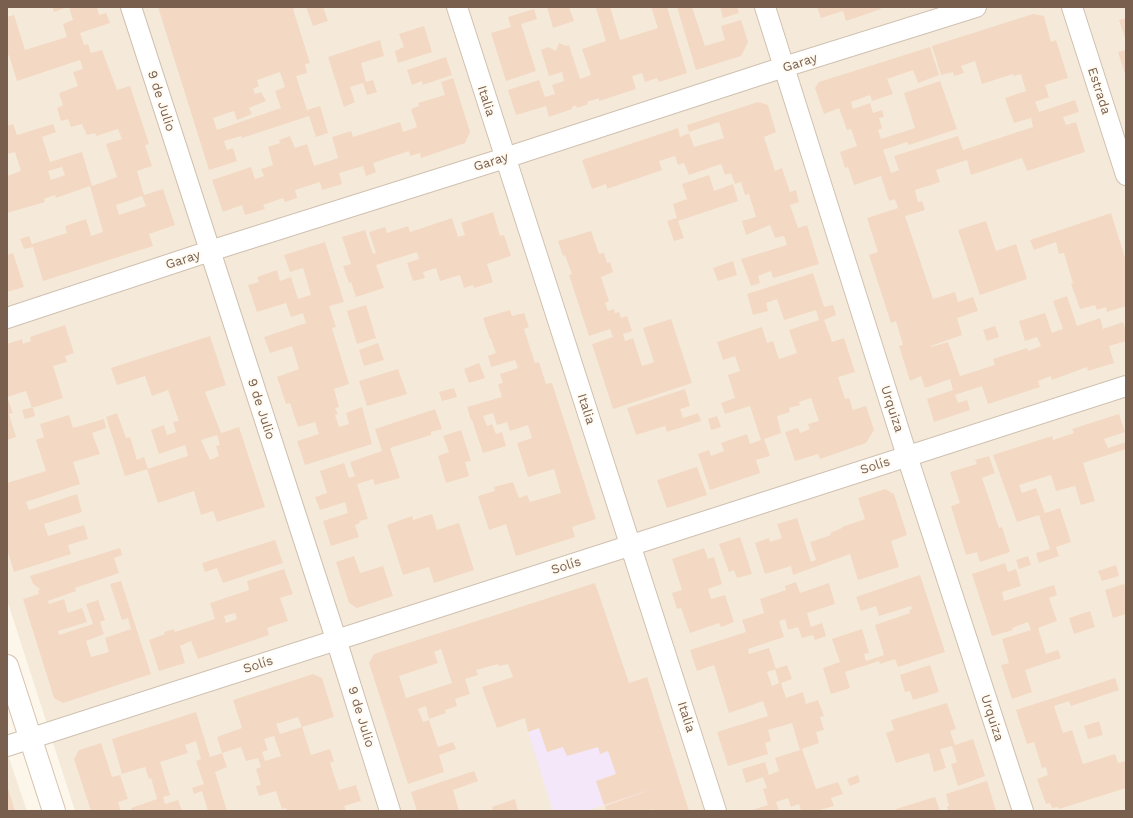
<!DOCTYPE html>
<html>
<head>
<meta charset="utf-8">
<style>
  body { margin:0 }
  #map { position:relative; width:1133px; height:818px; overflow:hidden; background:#fdf7eb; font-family:"Work Sans",sans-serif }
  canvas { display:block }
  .frame { position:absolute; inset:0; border:8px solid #795f4d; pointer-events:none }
</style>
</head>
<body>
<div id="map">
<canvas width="1133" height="818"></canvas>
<div class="frame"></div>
</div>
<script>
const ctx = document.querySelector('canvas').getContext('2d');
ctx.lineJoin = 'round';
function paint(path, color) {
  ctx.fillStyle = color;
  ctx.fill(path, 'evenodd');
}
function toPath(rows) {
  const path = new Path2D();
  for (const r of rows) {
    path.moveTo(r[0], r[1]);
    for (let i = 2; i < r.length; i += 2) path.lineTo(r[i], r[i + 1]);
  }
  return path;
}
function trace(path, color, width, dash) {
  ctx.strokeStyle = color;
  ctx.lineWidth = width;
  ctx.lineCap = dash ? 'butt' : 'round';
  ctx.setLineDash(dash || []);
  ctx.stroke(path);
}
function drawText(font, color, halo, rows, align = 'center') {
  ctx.font = font + ' "Work Sans",sans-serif';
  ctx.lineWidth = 4;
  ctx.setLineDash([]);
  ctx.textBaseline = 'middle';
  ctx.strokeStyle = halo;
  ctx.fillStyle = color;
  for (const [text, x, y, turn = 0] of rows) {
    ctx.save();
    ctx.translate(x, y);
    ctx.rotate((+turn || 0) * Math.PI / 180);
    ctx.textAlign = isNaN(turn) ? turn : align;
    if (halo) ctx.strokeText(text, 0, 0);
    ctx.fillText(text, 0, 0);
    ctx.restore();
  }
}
paint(toPath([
  [7,7,1126,7,1126,811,75,811,7,600],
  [7,752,27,811,7,811]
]), '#f5ead9');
paint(toPath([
  [651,691,680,781,585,811,553,811,528,732]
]), '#f4e7fa');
paint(toPath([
  [52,7,68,7,54,12],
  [69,7,97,7,99,15,106,13,110,23,80,33,84,45,88,44,91,53,102,50,117,90,130,86,149,144,145,145,152,166,137,171,144,195,163,189,175,225,149,234,153,246,43,281,33,247,24,249,20,239,29,236,32,244,67,233,65,226,86,219,91,236,103,232,90,186,56,198,55,195,44,199,45,202,7,213,7,176,21,171,15,152,7,154,7,126,13,124,17,135,53,124,56,132,42,137,50,162,82,152,92,186,117,177,106,144,122,139,118,129,96,136,95,133,87,135,82,124,71,127,68,119,61,121,57,108,63,105,59,93,78,86,73,72,83,69,80,60,17,81,9,55,7,56,7,17,14,15,25,50,67,37,63,24,73,20],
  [62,167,65,175,51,180,48,171],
  [142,196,146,206,119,215,116,205],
  [158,7,298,7,293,9,310,63,305,64,307,73,296,76,307,110,320,106,328,133,316,137,309,116,242,138,241,136,224,141,227,150,233,148,237,161,209,170],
  [280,72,285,87,275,91,281,108,217,130,213,118,234,111,237,120,252,114,249,108,266,101,261,92,255,94,253,89,259,86,257,80],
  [306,7,323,7,328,21,313,26],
  [547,7,569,7,574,21,553,28],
  [599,7,610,7,620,40,658,28,651,7,667,7,687,73,659,82,657,78,645,82,642,73,632,76,636,89,599,101,599,98,587,102,588,104,577,108,576,105,572,107,572,109,549,117,546,106,516,115,508,90,539,80,545,97,555,94,552,85,564,81,562,72,549,76,541,50,548,47,556,51,559,43,566,46,569,45,580,79,591,75,582,49,606,41,596,8],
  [677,7,692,7,705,46,725,40,721,26,741,20,748,42,741,56,696,70],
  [720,7,737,7,739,13,723,18],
  [817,7,880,7,881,9,846,21,843,11,821,18],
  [534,9,537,19,521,24,536,71,506,81,491,33,511,27,508,17],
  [1033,14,1044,16,1051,42,1056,40,1068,78,1045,85,1049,97,1035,102,1039,112,1075,100,1079,112,1063,117,1066,125,1076,122,1085,152,1027,171,1022,158,971,175,967,160,936,170,940,182,915,190,918,202,922,201,925,210,905,216,933,299,955,292,958,302,973,297,978,311,957,318,962,335,931,346,931,347,948,342,960,376,995,365,993,359,1027,348,1028,351,1041,346,1037,337,1025,341,1019,321,1045,313,1052,333,1063,329,1053,301,1067,296,1077,326,1100,318,1103,329,1123,322,1126,332,1126,341,1109,346,1114,363,1088,371,1087,367,1052,380,1051,376,1038,381,1040,387,988,404,982,386,955,395,958,403,967,400,970,410,934,422,927,399,953,390,950,379,925,388,921,376,910,381,899,346,903,345,896,321,891,323,869,255,878,252,867,218,898,208,895,199,889,201,881,176,854,185,848,167,845,168,840,152,857,146,851,129,847,130,839,108,824,114,815,88,819,82,930,47,939,75,918,83,913,70,887,79,893,94,872,101,870,95,851,102,853,109,870,103,873,113,882,110,884,117,879,118,882,128,878,130,881,139,915,128,904,93,940,81,957,129,909,145,907,142,883,150,891,173,899,170,894,156,958,136,963,150,1033,127,1031,118,1014,123,1005,98,1026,91,1021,74,1014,76,1013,74,982,84,975,61,961,66,964,73,954,76,953,72,941,75,932,46],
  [1126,18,1126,41,1119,20],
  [424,26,432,52,398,63,395,51,404,47,399,34],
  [380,40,384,56,361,63,366,82,373,80,377,92,367,95,363,83,350,87,355,102,344,107,328,57],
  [1126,50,1126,77,1118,52],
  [446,57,452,75,423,85,422,81,412,85,407,70],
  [453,78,470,132,465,143,421,158,420,153,410,156,409,151,373,163,376,172,366,176,363,166,339,173,342,184,322,190,320,182,295,190,297,198,285,202,283,198,263,205,265,209,245,215,242,205,223,212,212,180,251,167,255,179,264,176,261,169,273,165,268,147,280,143,279,140,290,136,295,148,307,144,314,166,338,158,332,137,351,131,353,137,400,122,403,132,417,127,411,109,419,106,418,103,445,95,441,82],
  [758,102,768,105,776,132,764,137,775,171,782,168,790,192,796,190,799,202,790,205,798,228,807,225,819,264,773,278,771,271,758,276,760,283,751,286,741,259,787,245,784,236,775,238,770,225,746,235,742,221,756,217,749,194,745,195,741,182,735,184,731,173,725,175,721,164,689,175,684,163,678,165,675,156,659,161,662,170,607,189,606,184,592,189,582,160,678,128,680,137,689,133,694,147,724,138,719,122,689,132,687,125],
  [709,175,714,191,733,184,738,201,678,221,684,238,674,241,667,221,677,218,673,204,687,199,682,184],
  [493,212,500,236,504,235,511,256,487,264,493,282,474,288,473,285,464,288,460,275,440,281,436,268,423,272,425,278,413,281,407,263,419,259,417,252,376,265,384,288,356,297,351,282,349,283,343,266,351,264,342,237,365,230,373,254,376,253,369,232,385,227,387,233,408,226,410,232,452,218,458,237,465,235,461,223],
  [1111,213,1126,261,1126,306,1107,312,1106,307,1097,310,1095,305,1080,309,1071,284,1073,283,1064,253,1059,254,1056,242,1034,250,1030,240],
  [986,221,996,251,1016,244,1027,279,980,295,958,230],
  [591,231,599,254,604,253,607,263,610,262,613,272,601,277,609,301,605,303,608,311,614,309,615,313,619,312,621,318,627,316,632,331,623,334,625,341,633,338,642,366,654,362,643,328,671,319,692,383,613,409,592,344,613,337,610,329,589,336,569,275,572,274,565,255,563,256,558,241],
  [325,242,344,302,329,306,336,327,332,328,349,384,334,389,339,407,335,408,338,414,335,415,339,427,349,424,346,413,362,407,372,444,305,465,297,441,319,434,315,422,298,427,290,403,286,404,277,377,299,369,292,346,270,353,264,337,306,323,303,313,291,317,286,303,257,312,248,285,259,282,257,277,277,270,280,281,291,277,298,299,311,295,303,268,290,272,284,255],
  [13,253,24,287,7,292,7,255],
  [733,261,737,275,718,281,713,268],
  [813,273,824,307,833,305,836,315,824,320,832,342,844,338,855,372,838,377,845,399,849,398,853,410,866,406,874,430,866,443,820,459,818,454,795,461,785,432,798,428,800,433,810,429,808,424,819,421,811,398,799,402,800,405,789,408,790,412,777,416,781,433,764,439,770,456,756,460,760,473,710,490,698,454,709,450,711,456,724,451,721,443,747,434,750,444,761,440,750,406,725,414,721,403,735,398,728,375,740,371,735,356,723,360,717,342,762,327,767,343,773,341,779,359,797,353,789,330,819,320,816,310,784,320,777,299,766,303,768,311,753,315,747,294],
  [366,305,376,338,357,344,347,311],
  [510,310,512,316,524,313,529,327,524,329,535,363,539,362,546,384,552,383,596,519,572,527,575,537,516,556,506,524,489,530,478,496,495,491,494,487,513,482,519,498,527,495,530,502,561,493,554,469,528,477,517,443,532,438,528,425,510,431,507,422,497,425,493,413,483,416,487,426,492,424,496,434,502,432,506,446,483,453,472,420,471,420,467,407,502,397,498,384,503,383,500,374,518,368,515,360,491,367,488,356,496,353,491,339,490,339,483,318],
  [65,325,74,353,65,356,67,362,53,366,63,398,32,408,26,391,7,397,13,413,9,414,16,437,7,440,7,381,8,380,7,377,7,344,22,339,23,344,31,341,30,337],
  [995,326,999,337,987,341,983,330],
  [210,336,226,385,205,392,221,433,239,427,265,507,217,522,213,511,201,515,194,491,158,503,147,469,188,456,185,445,159,454,151,430,164,425,167,435,176,432,173,422,179,421,168,390,152,396,145,376,117,385,111,368],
  [217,435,220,445,216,446,219,456,210,460,201,440],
  [378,343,384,360,364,366,359,350],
  [479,363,485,378,469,383,464,369],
  [398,369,407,394,367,406,359,381],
  [454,388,457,397,442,401,439,392],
  [685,389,690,406,680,409,683,418,698,413,701,421,667,432,665,426,636,435,627,408],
  [33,407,35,416,25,419,22,410],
  [435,409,442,429,431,432,431,435,390,448,400,478,375,485,373,479,357,484,368,519,359,521,360,523,355,525,359,537,331,546,323,521,348,513,345,502,320,510,315,497,327,493,320,471,344,463,349,478,355,476,350,462,382,451,375,429],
  [117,413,126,438,130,437,137,460,144,457,148,469,125,476,106,417],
  [1119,414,1125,432,1104,439,1108,448,1126,442,1126,449,1083,463,1095,501,1081,505,1075,486,1056,491,1051,475,1019,485,1022,493,1036,488,1045,513,1060,508,1071,542,1056,547,1059,556,1039,563,1036,553,1050,549,1039,515,1017,522,993,455,1052,436,1053,440,1074,433,1072,429],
  [69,415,73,428,104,419,106,428,92,433,100,454,73,462,80,484,26,502,29,510,77,494,82,512,44,524,48,536,84,525,88,539,68,545,71,554,14,572,7,549,7,483,46,471,36,440,44,437,40,424],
  [717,416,721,427,711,430,708,419],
  [461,430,471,461,465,462,469,476,446,483,438,456,449,452,443,436],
  [989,456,995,473,982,478,999,528,1002,527,1010,552,980,562,977,552,966,555,951,506,960,503,950,472,977,464,975,460],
  [697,467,707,495,667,508,657,480],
  [885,489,894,494,907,535,891,541,899,567,858,580,850,554,793,575,791,566,765,574,755,543,769,538,770,542,782,538,777,524,797,518,811,562,816,560,810,542,831,535,830,533,842,528,842,527,865,519,858,498],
  [432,514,437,530,459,523,474,570,434,583,429,567,403,575,387,525,412,516,413,520],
  [740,537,752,574,737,578,734,570,729,572,719,544],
  [275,540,283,563,223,583,217,568,205,572,202,563],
  [120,548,122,555,114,558,119,573,75,588,76,591,48,601,49,604,64,599,68,613,82,608,87,622,58,631,59,635,93,624,86,604,98,600,105,620,100,622,104,634,86,641,91,657,109,652,105,638,131,629,128,618,122,620,110,584,121,581,151,674,63,703,54,698,23,599,39,594,38,591,40,589,33,584,30,576],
  [704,548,708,559,714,557,722,584,708,589,711,599,725,595,734,622,721,627,719,623,690,633,681,608,677,609,672,593,682,590,672,559],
  [354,556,360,573,383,566,393,596,357,608,349,603,336,562],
  [1028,556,1031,565,1019,569,1016,560],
  [1005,563,1008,572,1016,569,1021,586,1002,592,1004,601,1054,585,1057,595,1049,598,1057,621,1038,628,1046,654,1058,650,1061,658,1025,670,1032,692,1012,699,1001,665,1009,663,1002,639,1031,630,1028,622,1012,628,1013,630,992,636,972,574],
  [1116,565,1119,576,1102,581,1098,571],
  [284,569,293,594,280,598,288,621,267,628,269,635,198,659,191,641,180,646,185,663,159,671,149,640,165,634,164,632,174,629,175,632,215,619,210,603,249,590,247,581],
  [235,613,237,619,226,623,224,616],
  [920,575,945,652,898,667,895,659,880,664,879,661,845,672,850,688,831,694,823,668,840,662,832,639,862,629,869,653,864,654,866,661,884,655,875,625,910,613,909,610,912,609,911,606,879,616,876,606,861,611,856,597],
  [796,582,800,593,829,583,835,604,807,613,811,627,822,623,826,636,815,640,813,635,802,638,798,627,788,630,785,619,779,621,784,637,748,649,749,654,769,648,776,669,767,672,772,686,779,683,775,669,787,665,792,679,781,683,786,698,803,692,806,704,818,700,824,716,820,717,824,730,816,732,819,743,802,749,816,789,838,782,843,794,831,798,834,806,816,811,801,811,799,804,791,807,788,798,776,802,779,811,749,811,768,805,763,789,767,788,763,777,746,783,742,769,765,762,769,775,779,771,775,758,800,750,792,723,768,730,771,741,765,743,768,754,728,766,717,732,768,716,763,701,729,713,714,665,697,671,690,650,746,632,742,620,764,613,760,599,786,590,785,586],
  [595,583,629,683,647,677,689,811,652,811,652,809,646,811,606,811,605,806,656,788,604,805,596,781,616,774,608,751,600,754,598,747,567,756,563,747,547,752,539,728,528,732,525,718,497,728,482,687,513,677,508,664,499,666,498,664,476,670,478,675,465,679,470,694,455,699,457,706,445,710,446,713,429,719,426,706,418,709,423,722,429,720,438,747,453,742,456,749,439,755,444,772,408,784,369,663,374,654],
  [441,649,452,683,406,698,399,676,438,663,434,652],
  [1124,584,1126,590,1126,614,1113,618,1105,590],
  [1090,611,1095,627,1074,634,1069,618],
  [930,665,939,692,913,700,910,691,905,692,900,675],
  [313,674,322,678,334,717,302,727,298,717,276,724,280,734,302,727,311,755,330,749,334,761,330,763,339,790,356,785,361,801,344,806,346,811,287,811,286,808,282,809,276,791,259,796,256,786,261,785,256,769,261,767,258,758,246,761,241,747,222,753,217,737,242,728,233,700],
  [274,736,281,756,265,761,262,752,268,750,264,739],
  [1115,678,1119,690,1071,706,1069,701,1054,706,1063,733,1072,730,1083,764,1115,754,1118,763,1126,761,1126,788,1059,809,1058,807,1052,808,1050,803,1046,804,1037,779,1048,775,1046,767,1042,768,1034,742,1027,744,1016,710],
  [947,703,956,729,950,731,955,745,973,739,985,776,958,786,951,764,957,762,952,746,940,749,946,768,934,772,929,753,896,763,886,733,894,730,891,720],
  [196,712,210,757,222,753,227,767,215,772,227,811,208,811,202,791,194,794,192,788,204,784,196,761,201,759,196,741,185,745,188,753,160,762,170,795,163,797,165,804,178,800,182,811,132,811,131,808,157,799,151,778,149,779,145,767,122,774,112,739],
  [1099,721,1103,735,1088,739,1084,726],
  [101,743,112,777,120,775,128,799,118,802,121,811,91,811,74,759,79,750],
  [474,771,478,781,453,790,459,811,417,811,411,792],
  [858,775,860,782,850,786,847,779],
  [987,781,996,811,948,811,947,806,949,806,946,794],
  [7,785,15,811,7,811],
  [935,797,940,811,897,811,896,809],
  [515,799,518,811,493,811,492,807]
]), '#f3d8c3');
const street = toPath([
  [131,7,336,639,390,811],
  [457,7,716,811],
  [765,7,907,456,1023,811],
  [1072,7,1126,175],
  [7,318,210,251,505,158,784,67,976,7],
  [7,746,1126,386]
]);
const secondary = toPath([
  [7,666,54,811]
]);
trace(street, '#d0c0b0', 22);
trace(secondary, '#d6c2b0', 24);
trace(street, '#fff', 20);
trace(secondary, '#fff', 22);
drawText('13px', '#795f4d', '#fffbf2', [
  ["Garay",800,63,-18],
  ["Estrada",1099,91,72],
  ["9 de Julio",161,101,72],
  ["Italia",486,101,72],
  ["Garay",491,162,-18],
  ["Garay",183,260,-18],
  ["9 de Julio",261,409,72],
  ["Italia",586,409,72],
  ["Urquiza",892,409,72],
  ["Solís",875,466,-18],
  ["Solís",566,566,-18],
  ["Solís",258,665,-18],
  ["9 de Julio",361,717,73],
  ["Italia",686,717,72],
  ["Urquiza",992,718,72]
]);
</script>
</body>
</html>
